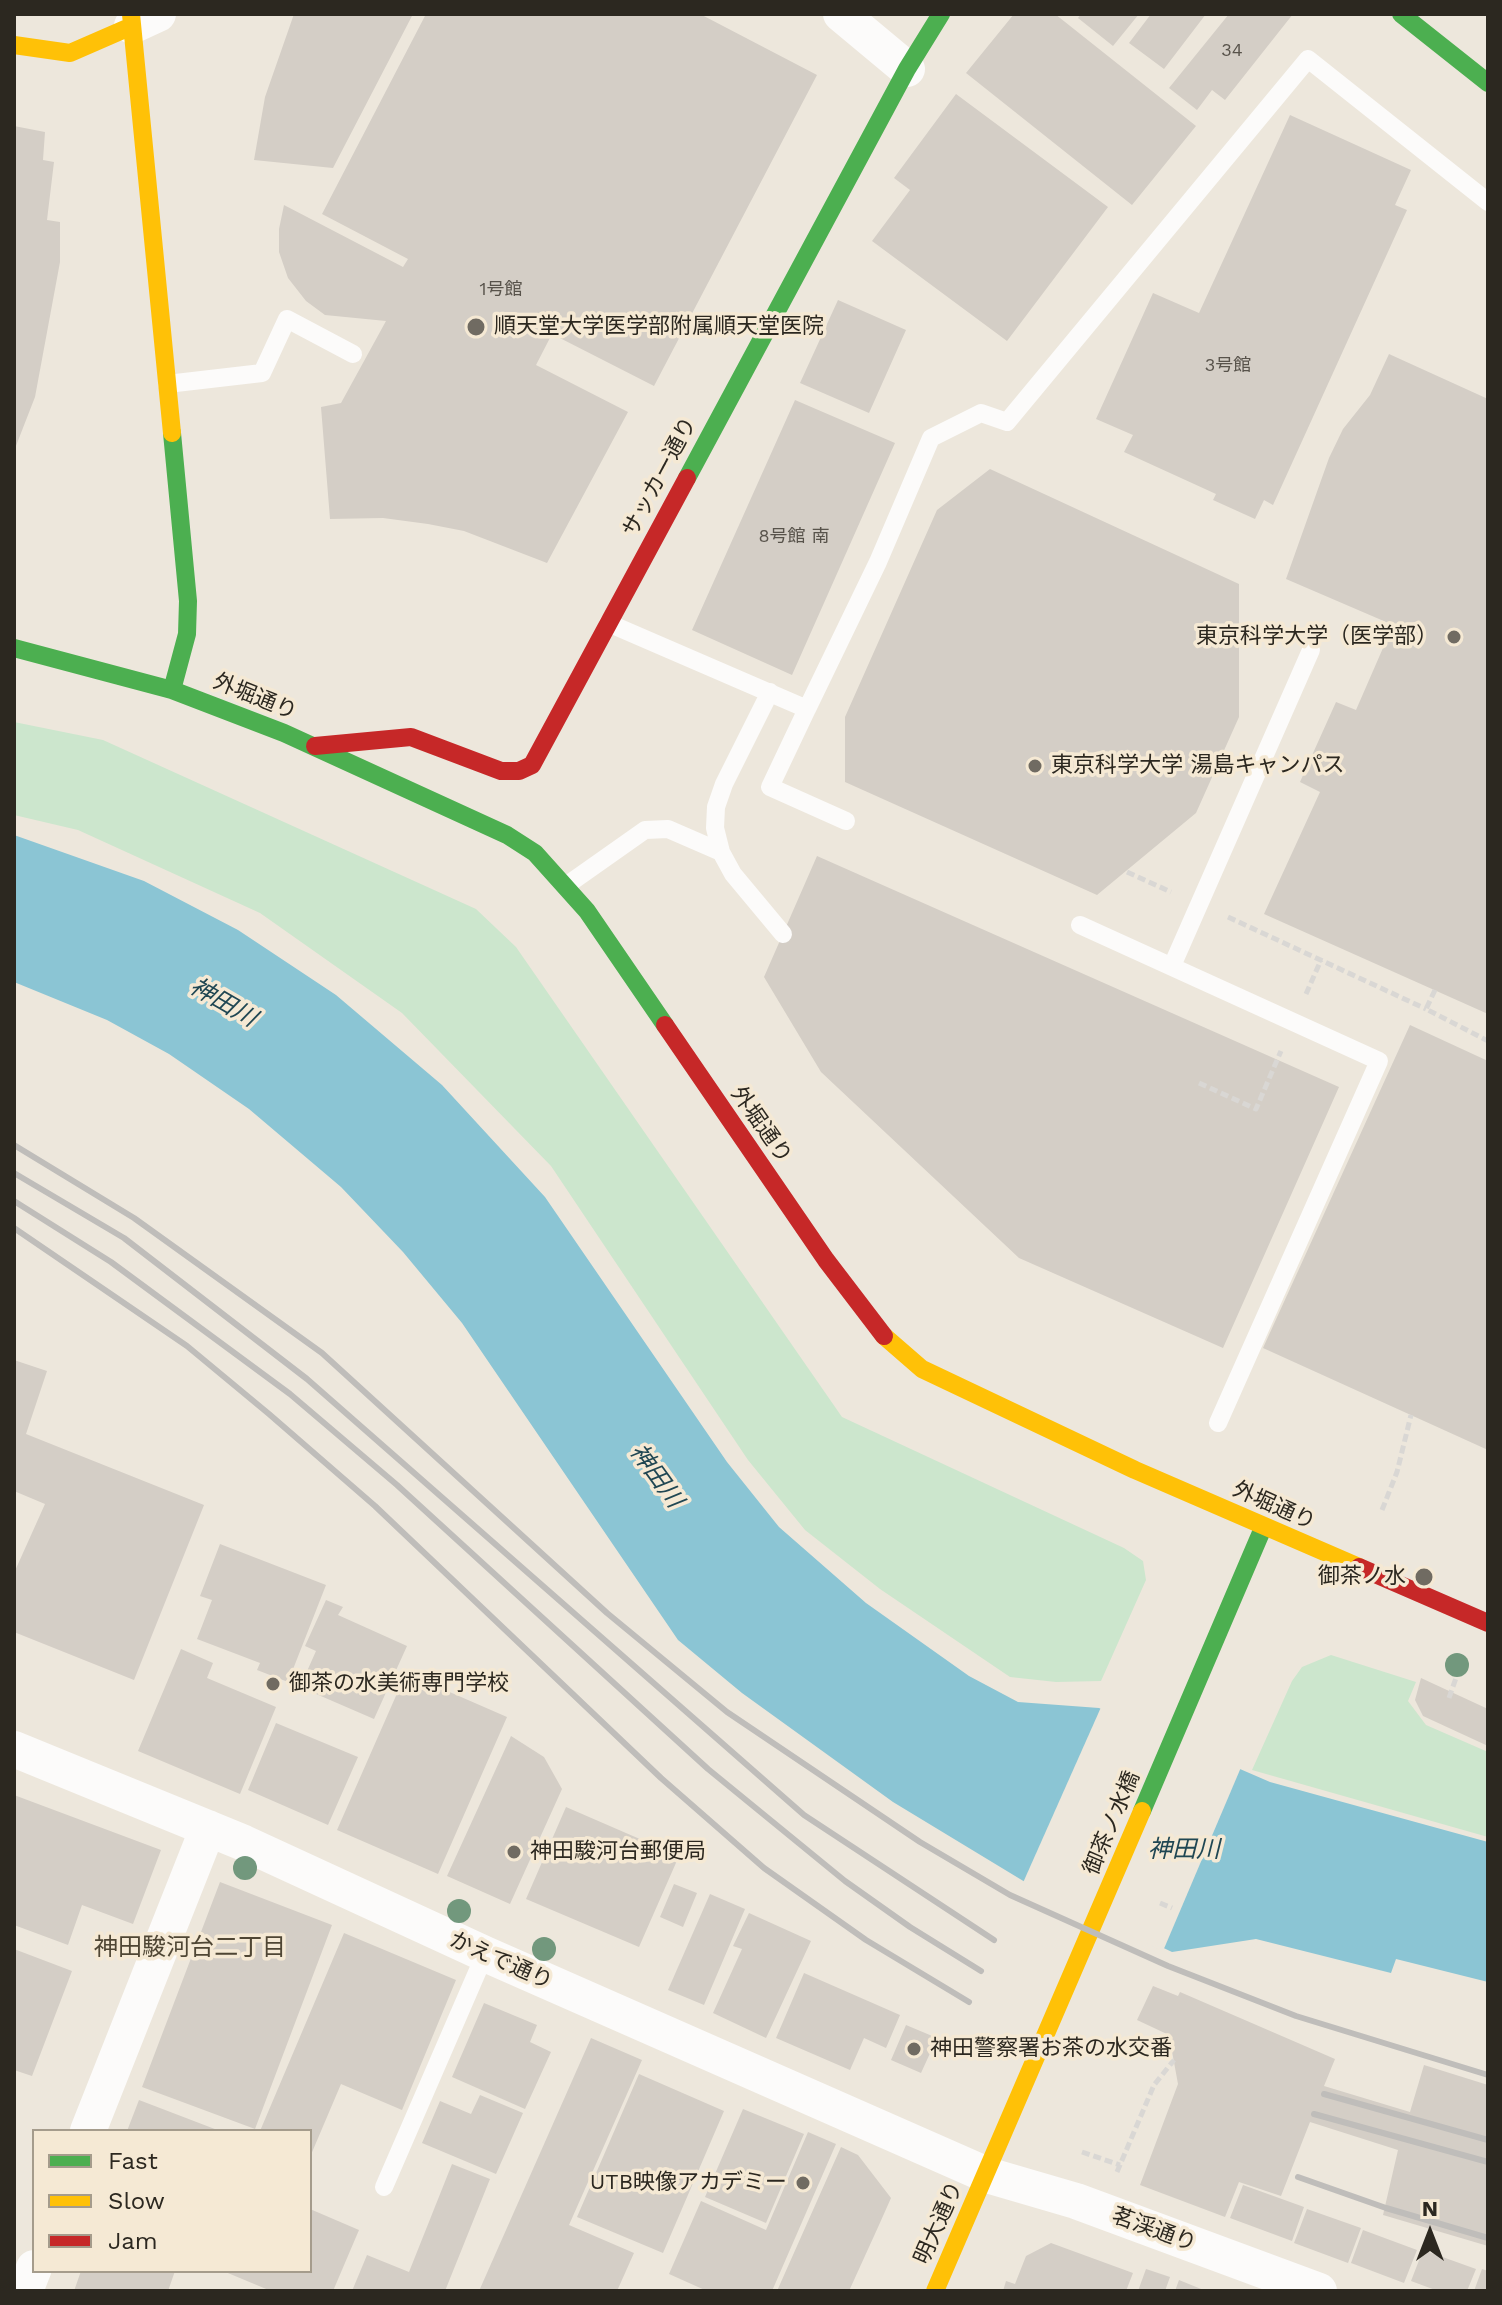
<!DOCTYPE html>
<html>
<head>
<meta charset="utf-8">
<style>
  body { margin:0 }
  #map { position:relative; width:1502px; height:2305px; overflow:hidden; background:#ede7dc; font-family:"Work Sans",sans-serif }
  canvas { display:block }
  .frame { position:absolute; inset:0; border:16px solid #2c2820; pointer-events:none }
  .legend { position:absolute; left:32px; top:2129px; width:280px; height:144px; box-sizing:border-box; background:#f5e9d4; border:2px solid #a59c8c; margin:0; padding:10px 14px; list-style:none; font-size:24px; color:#2c2820 }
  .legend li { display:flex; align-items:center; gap:16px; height:40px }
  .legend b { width:40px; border:2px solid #a59c8c }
  .north { position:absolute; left:1390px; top:2193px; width:80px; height:80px; -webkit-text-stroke:6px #f5e9d4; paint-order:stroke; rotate:0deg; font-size:22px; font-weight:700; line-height:32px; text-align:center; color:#2c2820 }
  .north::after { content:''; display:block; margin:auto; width:28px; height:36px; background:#2c2820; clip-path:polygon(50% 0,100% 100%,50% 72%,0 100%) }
</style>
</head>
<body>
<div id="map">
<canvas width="1502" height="2305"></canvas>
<div class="frame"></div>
<ul class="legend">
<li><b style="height:10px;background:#4caf50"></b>Fast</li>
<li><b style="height:10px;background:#ffc107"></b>Slow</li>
<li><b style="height:10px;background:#c62828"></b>Jam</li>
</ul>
<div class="north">N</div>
</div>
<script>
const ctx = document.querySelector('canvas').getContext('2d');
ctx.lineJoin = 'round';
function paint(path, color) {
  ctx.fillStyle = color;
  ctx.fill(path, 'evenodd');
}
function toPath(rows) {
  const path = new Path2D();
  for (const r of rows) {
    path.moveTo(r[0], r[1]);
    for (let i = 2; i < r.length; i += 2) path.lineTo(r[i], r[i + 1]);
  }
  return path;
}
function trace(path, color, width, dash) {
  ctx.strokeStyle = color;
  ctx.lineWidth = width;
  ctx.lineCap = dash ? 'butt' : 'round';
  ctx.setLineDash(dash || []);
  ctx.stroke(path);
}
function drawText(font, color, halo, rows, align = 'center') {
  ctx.font = font + ' "Work Sans","Noto Sans JP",sans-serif';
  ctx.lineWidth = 7;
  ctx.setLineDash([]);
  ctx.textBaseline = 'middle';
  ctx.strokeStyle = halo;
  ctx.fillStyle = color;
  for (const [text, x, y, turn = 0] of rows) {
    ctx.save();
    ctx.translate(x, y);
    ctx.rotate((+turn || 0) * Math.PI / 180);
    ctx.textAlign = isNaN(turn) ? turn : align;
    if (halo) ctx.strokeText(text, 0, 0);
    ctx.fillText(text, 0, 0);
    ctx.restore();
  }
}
paint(toPath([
  [14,722,103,740,476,909,516,947,842,1417,1124,1548,1143,1561,1146,1580,1101,1681,1056,1682,1010,1677,880,1589,805,1530,748,1460,551,1166,402,1013,260,913,78,830,14,815],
  [1331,1655,1416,1682,1408,1701,1426,1725,1488,1752,1488,1837,1252,1770,1292,1681,1302,1667]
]), '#cce6cd');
paint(toPath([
  [14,835,144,881,238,930,336,995,442,1085,545,1197,727,1462,779,1527,866,1603,969,1676,1018,1702,1099,1708,1270,1782,1488,1842,1488,1982,1396,1959,1391,1973,1256,1939,1172,1952,1025,1882,893,1802,742,1693,678,1640,462,1323,403,1252,341,1187,249,1109,169,1054,107,1020,14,982]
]), '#8bc5d4');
paint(toPath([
  [1102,1705,1242,1765,1163,1951,1022,1885]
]), '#ede7dc');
paint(toPath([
  [294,14,413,14,333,168,254,160,265,97],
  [426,14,700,14,817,75,654,386,552,334,536,365,628,412,547,563,464,531,428,524,383,518,330,519,321,407,341,403,386,321,325,315,306,301,288,278,279,252,279,229,284,205,403,267,408,259,322,214],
  [1014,14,1055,14,1196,126,1132,205,966,73],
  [1081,14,1139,14,1113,46,1078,18],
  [1151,14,1206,14,1164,69,1129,43],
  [1229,14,1293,14,1225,100,1212,90,1197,110,1169,88],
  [956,94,1108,207,1007,341,872,241,910,190,894,178],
  [1290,115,1411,170,1395,205,1407,210,1273,505,1264,500,1255,519,1213,500,1216,494,1124,452,1133,435,1096,419,1153,293,1199,313],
  [14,126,45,132,43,160,54,162,47,220,60,222,60,262,35,397,14,451],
  [838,300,906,330,869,413,800,383],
  [1389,354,1488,399,1488,1014,1264,914,1320,792,1300,782,1336,702,1356,710,1393,625,1286,579,1329,458,1343,429,1370,395],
  [795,400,895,443,792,675,692,630],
  [990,469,1239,584,1239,717,1196,813,1097,895,845,782,845,717,937,510],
  [817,856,1339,1087,1223,1348,1019,1258,821,1072,764,977],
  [1410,1025,1488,1061,1488,1450,1263,1348],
  [14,1360,47,1371,26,1434,204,1505,134,1680,14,1632,14,1573,45,1504,14,1491],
  [220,1544,326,1585,288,1682,257,1670,260,1663,197,1639,212,1600,200,1596],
  [326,1600,343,1607,338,1615,407,1646,374,1719,300,1687,316,1651,305,1646],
  [181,1649,213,1663,207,1678,276,1707,240,1794,138,1751],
  [406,1673,507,1717,438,1874,337,1830],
  [1421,1678,1488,1709,1488,1746,1423,1716,1415,1700],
  [276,1723,358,1757,328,1825,248,1790],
  [511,1736,544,1757,562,1789,510,1904,447,1876],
  [14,1795,161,1850,133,1924,82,1905,68,1945,14,1925],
  [566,1807,679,1856,639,1947,526,1899],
  [220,1882,332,1925,255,2129,142,2087],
  [674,1884,697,1893,683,1927,660,1917],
  [710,1894,745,1909,704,2005,668,1990],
  [749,1913,811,1941,766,2038,713,2013,742,1949,733,1946],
  [344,1933,456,1980,402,2110,341,2084,310,2157,310,2131,260,2131],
  [14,1949,72,1971,32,2076,14,2070],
  [804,1973,900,2015,886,2048,864,2038,850,2070,776,2038],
  [1153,1986,1178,1996,1180,1992,1335,2059,1324,2086,1410,2112,1424,2065,1488,2085,1488,2246,1383,2215,1398,2150,1310,2122,1281,2196,1239,2182,1225,2217,1140,2185,1178,2084,1169,2035,1137,2020],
  [484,2003,537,2025,530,2042,551,2052,525,2109,452,2077],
  [906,2025,937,2038,921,2073,891,2060],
  [591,2038,642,2060,569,2225,634,2253,617,2291,479,2291],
  [639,2074,724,2111,663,2253,577,2217],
  [480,2095,523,2113,496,2174,422,2143,440,2101,471,2114],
  [139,2100,220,2131,127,2131],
  [743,2109,804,2134,766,2223,705,2197],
  [808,2132,836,2144,772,2291,707,2291,669,2274,701,2201,766,2230],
  [841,2147,858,2155,891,2198,879,2225,849,2291,777,2291],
  [452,2164,490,2179,445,2291,352,2291,367,2255,409,2272],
  [1243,2185,1304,2207,1292,2241,1230,2218],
  [310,2209,359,2230,333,2291,271,2291,223,2271,310,2271],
  [1307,2209,1361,2228,1348,2263,1294,2243],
  [1363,2230,1417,2250,1404,2283,1351,2263],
  [1051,2243,1133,2273,1126,2291,1003,2291,1006,2281,1015,2284,1026,2256],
  [1423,2250,1476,2269,1467,2291,1438,2291,1411,2281],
  [1146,2269,1170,2277,1165,2291,1138,2291],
  [1482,2269,1488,2271,1488,2291,1474,2291],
  [81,2271,175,2271,168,2291,74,2291],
  [1179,2280,1206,2291,1175,2291]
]), '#d4cec6');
trace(toPath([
  [1127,872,1171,892],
  [1228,917,1426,1009],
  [1435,990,1426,1009,1488,1041],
  [1306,994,1321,960],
  [1199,1083,1256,1109,1281,1051],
  [1382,1510,1397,1472,1411,1415],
  [1449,1698,1456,1678],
  [1160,1903,1172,1908],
  [1082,2152,1120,2165],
  [1117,2172,1154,2085,1174,2060]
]), '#d9d7d4', 5, [8, 4]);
trace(toPath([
  [167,384,262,373,287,319,353,354],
  [608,623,807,709,878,562,931,438,981,413,1007,422,1308,59,1488,202],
  [770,692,724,784,716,807,715,828,721,852,733,874,783,934],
  [807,709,770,787,846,821],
  [567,885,645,830,668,829,721,852],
  [1080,925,1379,1061,1218,1423],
  [1172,966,1311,650],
  [384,2187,485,1954]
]), '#fcfbfa', 18);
trace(toPath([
  [841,14,907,69],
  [132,26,158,14],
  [14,1749,244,1843,485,1954,987,2175,1076,2201,1319,2291],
  [88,2131,208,1828],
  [25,2291,34,2268]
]), '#fcfbfa', 36);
trace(toPath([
  [1401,14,1488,83],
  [172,433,188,601,187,634,172,690],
  [687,478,907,69,941,14],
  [14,648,172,690,284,733,507,835,535,853,587,911,665,1025],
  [1142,1811,1263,1528]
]), '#4caf50', 18);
trace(toPath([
  [131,14,172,433],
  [14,45,70,53,132,26],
  [884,1336,922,1369,1135,1470,1359,1567],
  [935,2291,1142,1811]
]), '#ffc107', 18);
trace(toPath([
  [315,746,411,737,501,771,519,771,532,765,687,478],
  [665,1025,826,1260,884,1336],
  [1359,1567,1488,1623]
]), '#c62828', 18);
trace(toPath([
  [14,1145,134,1218,322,1353,607,1613,727,1712,920,1842,1010,1895,1168,1966,1296,2016,1488,2075],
  [14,1173,124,1238,307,1379,804,1815,994,1940],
  [14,1201,111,1262,290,1394,397,1485,708,1769,845,1881,910,1927,981,1971],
  [14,1228,187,1346,269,1414,375,1506,661,1778,764,1868,866,1940,969,2002],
  [1324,2094,1488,2140],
  [1314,2114,1488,2162],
  [1298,2177,1386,2208,1488,2238]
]), '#bfbdba', 6);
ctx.fillStyle = '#72987d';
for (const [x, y] of [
  [1457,1665],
  [245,1868],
  [459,1911],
  [544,1949]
]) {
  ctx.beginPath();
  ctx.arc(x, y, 12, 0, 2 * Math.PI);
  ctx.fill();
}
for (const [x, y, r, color] of [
  [476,327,10,"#706b62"],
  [1454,637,8,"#706b62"],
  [1035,766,8,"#706b62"],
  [1424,1577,10,"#706b62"],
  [273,1684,8,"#706b62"],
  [514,1852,8,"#706b62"],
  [914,2049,8,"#706b62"],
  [803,2183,8,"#706b62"]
]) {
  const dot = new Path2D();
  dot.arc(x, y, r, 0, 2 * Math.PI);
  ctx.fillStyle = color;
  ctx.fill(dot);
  trace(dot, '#f5e9d4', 3);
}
drawText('18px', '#58534b', null, [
  ["34",1232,51],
  ["1号館",501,290],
  ["3号館",1228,366],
  ["8号館 南",794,537]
]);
drawText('22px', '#2c2820', '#f5e9d4', [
  ["順天堂大学医学部附属順天堂医院",494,327],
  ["東京科学大学（医学部）",1438,637,"right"],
  ["東京科学大学 湯島キャンパス",1051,766],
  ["御茶ノ水",1406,1577,"right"],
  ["御茶の水美術専門学校",289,1684],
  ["神田駿河台郵便局",530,1852],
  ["神田警察署お茶の水交番",930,2049],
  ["UTB映像アカデミー",787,2183,"right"]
], 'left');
drawText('22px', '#2c2820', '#f5e9d4', [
  ["サッカー通り",660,477,-62],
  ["外堀通り",255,697,22],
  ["外堀通り",761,1125,55],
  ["外堀通り",1274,1506,24],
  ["御茶ノ水橋",1112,1823,-67],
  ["かえで通り",501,1961,24],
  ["明大通り",939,2223,-66],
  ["茗渓通り",1154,2230,20]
]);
drawText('italic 24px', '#204753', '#f5e9d4', [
  ["神田川",223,1003,30],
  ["神田川",656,1476,54],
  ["神田川",1184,1850]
]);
drawText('24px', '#4f4634', '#f5e9d4', [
  ["神田駿河台二丁目",190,1948]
]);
</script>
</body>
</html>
